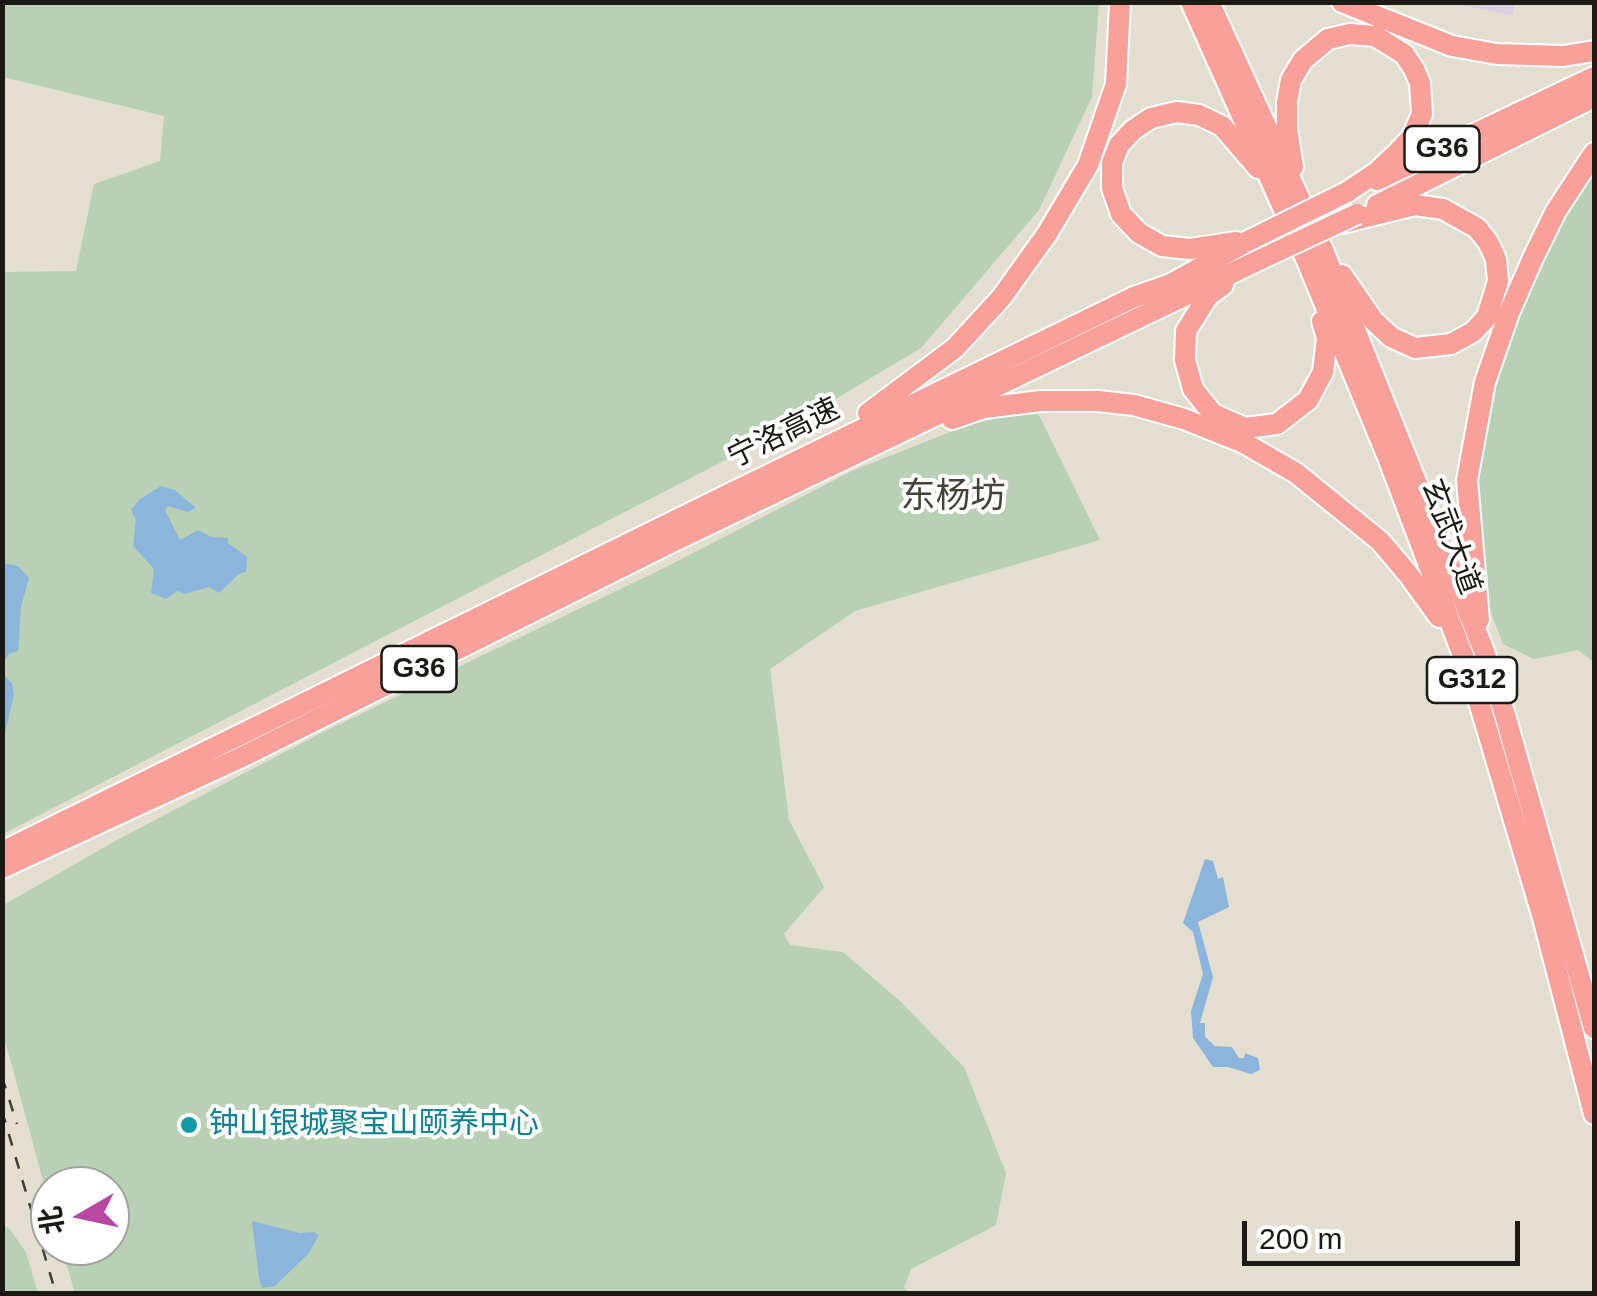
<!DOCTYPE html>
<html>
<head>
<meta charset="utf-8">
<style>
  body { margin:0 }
  #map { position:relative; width:1597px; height:1296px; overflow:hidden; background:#e2ded0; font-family:Helvetica,"Noto Sans SC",sans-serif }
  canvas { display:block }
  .frame { position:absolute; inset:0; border:5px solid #1b1a15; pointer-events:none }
  .north { position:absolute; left:30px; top:1166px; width:100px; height:100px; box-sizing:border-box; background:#fff; border:2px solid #a4a3a1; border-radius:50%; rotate:261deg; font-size:28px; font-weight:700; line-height:40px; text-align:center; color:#1b1a15 }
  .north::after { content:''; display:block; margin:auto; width:35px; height:45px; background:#b747a3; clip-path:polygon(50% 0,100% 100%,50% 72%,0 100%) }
  .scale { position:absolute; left:1242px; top:1221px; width:278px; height:45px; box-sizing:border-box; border:5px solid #1b1a15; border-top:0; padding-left:12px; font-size:30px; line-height:35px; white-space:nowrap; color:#1b1a15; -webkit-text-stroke:8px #fff; paint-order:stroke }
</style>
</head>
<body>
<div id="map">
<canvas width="1597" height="1296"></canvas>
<div class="frame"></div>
<div class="north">北</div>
<div class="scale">200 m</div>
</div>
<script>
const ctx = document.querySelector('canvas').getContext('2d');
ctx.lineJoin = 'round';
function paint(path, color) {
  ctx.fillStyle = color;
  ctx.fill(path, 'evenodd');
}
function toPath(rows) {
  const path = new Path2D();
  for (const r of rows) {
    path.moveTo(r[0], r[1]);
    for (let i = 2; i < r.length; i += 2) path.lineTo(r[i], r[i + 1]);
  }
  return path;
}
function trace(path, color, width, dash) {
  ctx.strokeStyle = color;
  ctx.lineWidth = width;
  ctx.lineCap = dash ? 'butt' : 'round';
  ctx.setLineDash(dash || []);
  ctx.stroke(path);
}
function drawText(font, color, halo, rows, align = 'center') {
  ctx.font = font + ' Helvetica,"Noto Sans SC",sans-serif';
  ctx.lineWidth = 8;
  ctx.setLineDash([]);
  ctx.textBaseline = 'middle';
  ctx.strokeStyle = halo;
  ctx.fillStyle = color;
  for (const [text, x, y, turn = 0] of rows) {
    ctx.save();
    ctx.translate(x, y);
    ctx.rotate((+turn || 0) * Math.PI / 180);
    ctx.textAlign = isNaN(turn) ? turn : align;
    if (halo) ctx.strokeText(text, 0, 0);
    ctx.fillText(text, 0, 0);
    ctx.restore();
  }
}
paint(toPath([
  [1450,3,1515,2,1515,3,1513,15]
]), '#d9d0e4');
paint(toPath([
  [3,3,1099,3,1092,97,1039,210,921,348,787,428,3,834,3,272,76,271,94,184,160,161,164,116,3,77],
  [1594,169,1594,662,1578,650,1534,659,1503,644,1482,590,1474,511,1483,427,1523,294,1573,193],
  [1036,409,1100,540,855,611,770,669,789,820,824,887,784,934,790,945,843,952,900,1001,964,1067,1006,1173,996,1225,911,1269,904,1288,910,1293,75,1293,61,1246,110,1246,110,1186,50,1186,50,1206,3,1033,2,906,117,840,323,732,662,569,854,470,968,425],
  [3,1226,9,1228,26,1252,38,1293,3,1293]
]), '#b8d1b4');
paint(toPath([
  [161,486,175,490,196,508,188,512,168,506,165,510,180,540,198,530,212,537,228,538,228,543,247,557,246,572,239,574,219,593,209,587,185,594,177,591,166,599,151,593,154,569,133,546,136,520,131,510,140,499],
  [3,563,18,566,29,578,21,607,18,651,9,654,4,662,4,675,12,683,14,694,3,743],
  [1205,859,1213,861,1218,879,1223,877,1229,907,1198,922,1213,977,1200,1023,1205,1023,1205,1037,1215,1046,1232,1047,1239,1058,1244,1058,1245,1053,1258,1058,1260,1070,1251,1074,1228,1067,1213,1067,1193,1038,1191,1011,1203,974,1193,932,1183,923],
  [252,1221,300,1233,314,1232,319,1235,309,1253,275,1286,262,1288,259,1278]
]), '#8cb5de');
const highway = toPath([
  [1191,2,1307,261,1389,460,1473,682,1543,918,1594,1114],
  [1209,2,1323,250,1484,651,1505,715,1594,1028],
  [1342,2,1452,46,1497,54,1563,56,1594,51],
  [1293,167,1287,129,1287,102,1291,80,1303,60,1328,39,1350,34,1375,36,1404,54,1414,69,1420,83,1422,114,1412,137,1397,153,1377,172,1347,192],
  [1377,180,1594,77],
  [1377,205,1594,97],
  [1342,223,1415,205,1443,209,1477,228,1488,242,1496,259,1498,281,1487,317,1473,332,1451,344,1415,348,1391,337,1373,320,1342,275],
  [1236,242,1190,249,1162,246,1139,233,1121,214,1112,188,1112,163,1119,145,1133,130,1151,118,1177,112,1199,115,1222,126,1258,168],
  [1223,285,1208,296,1186,331,1185,360,1193,389,1213,414,1245,428,1277,424,1308,400,1323,372,1327,338,1322,321],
  [868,413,955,348,1001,298,1047,234,1088,165,1116,84,1120,2],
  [952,419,984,408,1041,401,1098,401,1134,405,1184,419,1244,443,1296,473,1380,541,1408,574,1439,617],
  [1479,620,1467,480,1485,382,1509,313,1533,258,1556,211,1594,153],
  [2,852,725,496,1134,297,1171,284,1248,241],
  [2,868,244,756,668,544,1257,261]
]);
trace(highway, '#fff', 24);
trace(highway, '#f9a09b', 20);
trace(toPath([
  [2,1077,17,1124],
  [2,1111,56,1294]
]), '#403f38', 2.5, [12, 12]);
const highwayBridge = toPath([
  [1248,241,1347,192],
  [1257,261,1357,214]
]);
trace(highwayBridge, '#fff', 24, []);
trace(highwayBridge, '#f9a09b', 20);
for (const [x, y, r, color] of [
  [189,1125,10,"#0f9aa8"]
]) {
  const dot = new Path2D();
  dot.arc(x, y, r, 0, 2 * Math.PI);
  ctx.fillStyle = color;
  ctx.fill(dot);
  trace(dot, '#fff', 4);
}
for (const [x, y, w] of [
  [1442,149,75],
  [419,669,75],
  [1472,680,90]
]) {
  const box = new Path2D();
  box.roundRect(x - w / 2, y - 23, w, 46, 8);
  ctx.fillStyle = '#fff';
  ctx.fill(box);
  trace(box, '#1b1a15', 2.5);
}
drawText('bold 28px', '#1b1a15', null, [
  ["G36",1442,149],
  ["G36",419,669],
  ["G312",1472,680]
]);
drawText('30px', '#1b1a15', '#fff', [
  ["宁洛高速",784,434,-26],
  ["玄武大道",1450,537,70]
]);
drawText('30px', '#0d838f', '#fff', [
  ["钟山银城聚宝山颐养中心",209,1125]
], 'left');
drawText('35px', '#454237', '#fff', [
  ["东杨坊",953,497]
]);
</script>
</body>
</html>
